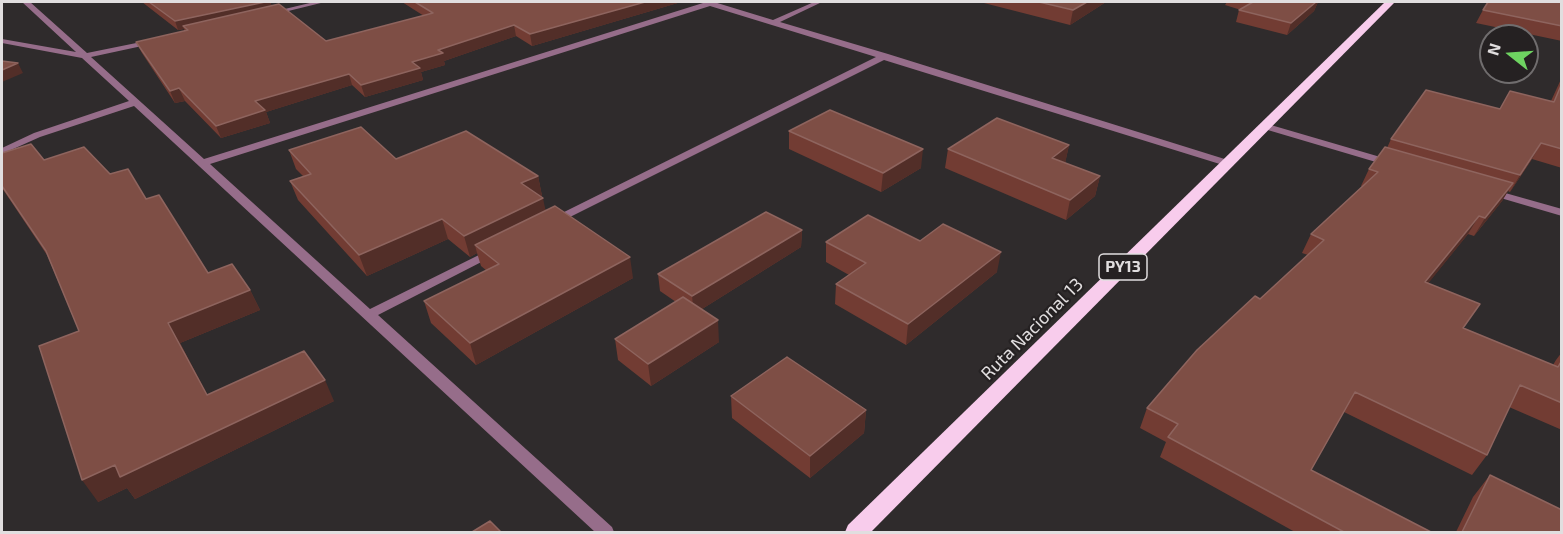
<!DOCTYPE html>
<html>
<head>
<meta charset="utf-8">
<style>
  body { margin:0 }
  #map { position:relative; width:1563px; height:534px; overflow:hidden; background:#2f2b2c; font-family:"Exo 2",sans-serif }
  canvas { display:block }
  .frame { position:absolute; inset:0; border:3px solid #e1dedf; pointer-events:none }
  .north { position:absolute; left:1479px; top:24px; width:60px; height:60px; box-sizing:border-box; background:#252122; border:2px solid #706d6e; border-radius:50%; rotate:287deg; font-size:16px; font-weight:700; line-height:24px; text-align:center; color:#e1dedf }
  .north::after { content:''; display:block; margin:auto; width:21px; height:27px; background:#6ed361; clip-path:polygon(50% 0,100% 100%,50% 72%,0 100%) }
</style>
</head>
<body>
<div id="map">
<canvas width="1563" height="534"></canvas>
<div class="frame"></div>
<div class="north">N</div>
</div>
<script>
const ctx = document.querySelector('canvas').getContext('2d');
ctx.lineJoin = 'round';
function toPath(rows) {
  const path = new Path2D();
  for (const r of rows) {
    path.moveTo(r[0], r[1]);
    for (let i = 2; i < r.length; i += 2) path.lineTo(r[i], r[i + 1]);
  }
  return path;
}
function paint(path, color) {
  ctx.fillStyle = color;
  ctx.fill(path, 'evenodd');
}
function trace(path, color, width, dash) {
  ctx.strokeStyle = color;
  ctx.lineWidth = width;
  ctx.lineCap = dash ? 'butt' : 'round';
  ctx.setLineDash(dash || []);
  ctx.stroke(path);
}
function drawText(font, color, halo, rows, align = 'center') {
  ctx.font = font + ' "Exo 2",sans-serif';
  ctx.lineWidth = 4.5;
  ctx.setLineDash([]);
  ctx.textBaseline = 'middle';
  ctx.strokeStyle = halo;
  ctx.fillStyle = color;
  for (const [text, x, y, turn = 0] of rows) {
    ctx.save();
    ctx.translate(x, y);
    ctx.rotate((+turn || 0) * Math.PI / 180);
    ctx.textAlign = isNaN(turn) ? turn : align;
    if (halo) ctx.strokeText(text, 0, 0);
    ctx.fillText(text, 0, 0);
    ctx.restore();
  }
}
paint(toPath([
  [22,2,30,2,87,53,156,39,156,43,91,57,204,159,703,3,703,2,714,2,773,20,814,2,822,2,780,22,888,54,1231,161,1232,163,1231,165,1223,165,884,60,558,223,550,223,548,221,550,219,876,57,710,6,210,164,370,309,489,250,497,250,499,252,497,254,378,315,612,527,614,532,595,532,134,106,40,137,2,154,2,148,34,133,129,101,82,58,2,43,2,39,76,52,22,2],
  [314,2,325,2,272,15,268,13,314,2],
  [1264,123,1394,161,1395,163,1394,165,1386,165,1261,128,1259,126,1264,123],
  [1491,189,1562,209,1562,216,1487,194,1486,192,1487,190,1491,189]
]), '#966d8a');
paint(toPath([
  [1385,2,1395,2,871,532,845,532,848,525,1385,2]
]), '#f8ccec');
paint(toPath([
  [142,2,270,2,272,6,326,41,424,16,402,2,681,2,532,46,516,36,444,61,445,65,421,72,423,80,365,97,352,85,266,112,270,123,221,138,185,101,175,103,142,53,136,42,185,31,184,29,178,30],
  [980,2,1106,2,1070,25],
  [1227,2,1318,2,1314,11,1287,35,1236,22,1239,10,1241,10,1225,5],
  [1562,2,1562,41,1476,23,1483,10],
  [1562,77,1562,168,1532,159,1510,192,1508,191,1502,201,1474,236,1468,234,1428,283,1464,328,1553,365,1556,360,1562,352,1562,430,1509,407,1487,455,1472,475,1344,412,1311,470,1431,532,1295,532,1160,457,1166,442,1140,428,1147,408,1260,299,1308,255,1302,253,1311,234,1362,187,1361,186,1369,169,1387,148,1391,139,1500,109,1551,101],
  [789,131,921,168,881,192,789,149],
  [1069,145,1065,163,1100,176,1095,196,1066,220,945,168,948,149],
  [289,150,396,159,538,176,542,196,540,196,546,211,633,278,476,365,431,323,424,301,487,271,481,266,477,253,470,257,448,239,367,276,298,200,290,181,303,176,296,169],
  [2,153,44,160,110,174,146,199,208,273,250,290,260,310,180,343,207,395,334,401,135,499,127,488,98,502,79,331,47,255,2,188],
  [802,230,801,247,702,309,719,342,651,386,618,360,615,339,676,302,660,291,658,274],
  [920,241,997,272,906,345,835,304,836,284,849,275,826,262,826,242],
  [731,396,866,410,864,433,810,478,732,418],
  [1490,475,1562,532,1456,532,1473,497]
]), '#723c33');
paint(toPath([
  [265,2,270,2,273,9,183,26,184,29,178,30,175,21],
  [645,2,681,2,532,46,530,34],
  [1087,2,1106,2,1070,25,1073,10],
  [1316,2,1318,2,1314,11,1287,35,1291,23],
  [514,25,516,36,444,61,445,65,421,72,423,80,365,97,361,85,438,50],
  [18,63,23,73,2,82,2,70],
  [349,74,352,85,266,112,270,123,221,138,216,126,255,101],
  [179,88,185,101,175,103,170,91],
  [1541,143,1532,159,1510,192,1520,175],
  [1069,145,1065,164,1052,158],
  [923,149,921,168,881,192,883,173],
  [538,176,542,196,525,203,521,183],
  [1100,176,1095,196,1066,220,1070,200],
  [1513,183,1502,201,1474,236,1485,218],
  [543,198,547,218,475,245,477,253,470,257,464,236],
  [1479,216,1468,234,1414,301,1425,282],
  [442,219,448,239,367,276,359,255],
  [802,230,801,247,694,314,692,296],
  [1001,252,997,272,906,345,908,324],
  [630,257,633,278,476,365,470,343],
  [250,290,260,310,180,343,219,416,168,323],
  [718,320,719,342,651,386,648,364],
  [325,380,334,401,135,499,127,488,98,502,82,480,115,465],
  [866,410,864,433,810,478,810,456]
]), '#522e28');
const building = toPath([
  [149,2,265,2,175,21,149,2],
  [415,2,645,2,530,34,514,25,438,50,443,53,412,62,420,68,361,85,349,74,255,101,265,110,216,126,179,88,170,91,136,42,188,30,183,26,279,4,326,41,433,13,415,2],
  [1039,2,1087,2,1073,10,1039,2],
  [1253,2,1316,2,1291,23,1239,10,1253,2],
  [1488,2,1562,2,1562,26,1483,10,1488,2],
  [2,61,18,63,2,70,2,61],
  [1562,83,1562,149,1541,143,1520,175,1391,139,1426,90,1500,109,1510,91,1554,102,1562,83],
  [830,110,923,149,883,173,789,131,830,110],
  [997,118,1069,145,1052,158,1100,176,1070,200,948,149,997,118],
  [361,127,396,159,466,131,538,176,521,183,543,198,464,236,442,219,359,255,290,181,311,174,289,150,361,127],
  [31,144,44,160,84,147,110,174,128,169,146,199,159,195,208,273,232,264,250,290,168,323,207,395,304,351,325,380,120,477,115,465,82,480,39,346,79,331,46,251,2,186,2,153,31,144],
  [1385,147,1513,183,1485,218,1479,216,1425,282,1480,304,1463,328,1558,367,1562,360,1562,403,1520,385,1487,455,1355,392,1311,470,1431,532,1344,532,1168,437,1178,424,1147,408,1197,350,1255,296,1260,299,1324,240,1311,234,1378,172,1369,169,1385,147],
  [555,206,630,257,470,343,424,301,499,264,475,245,555,206],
  [766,212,802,230,692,296,658,274,766,212],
  [868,215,920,241,943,224,1001,252,908,324,836,284,866,263,826,242,868,215],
  [683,297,718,320,648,364,615,339,683,297],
  [787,357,866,410,810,456,731,396,787,357],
  [1490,475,1562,510,1562,532,1462,532,1490,475],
  [490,521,501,532,472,532,490,521]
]);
paint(building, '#7e4e45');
trace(building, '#8e645e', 1.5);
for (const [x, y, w] of [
  [1123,267,48]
]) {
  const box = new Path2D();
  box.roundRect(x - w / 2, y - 13, w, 26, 4.5);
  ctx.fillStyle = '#252122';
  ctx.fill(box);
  trace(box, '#e1dedf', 1.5);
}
drawText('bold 16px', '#e1dedf', null, [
  ["PY13",1123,267]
]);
drawText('18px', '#e1dedf', '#252122', [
  ["Ruta Nacional 13",1032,329,-45]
]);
</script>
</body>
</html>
